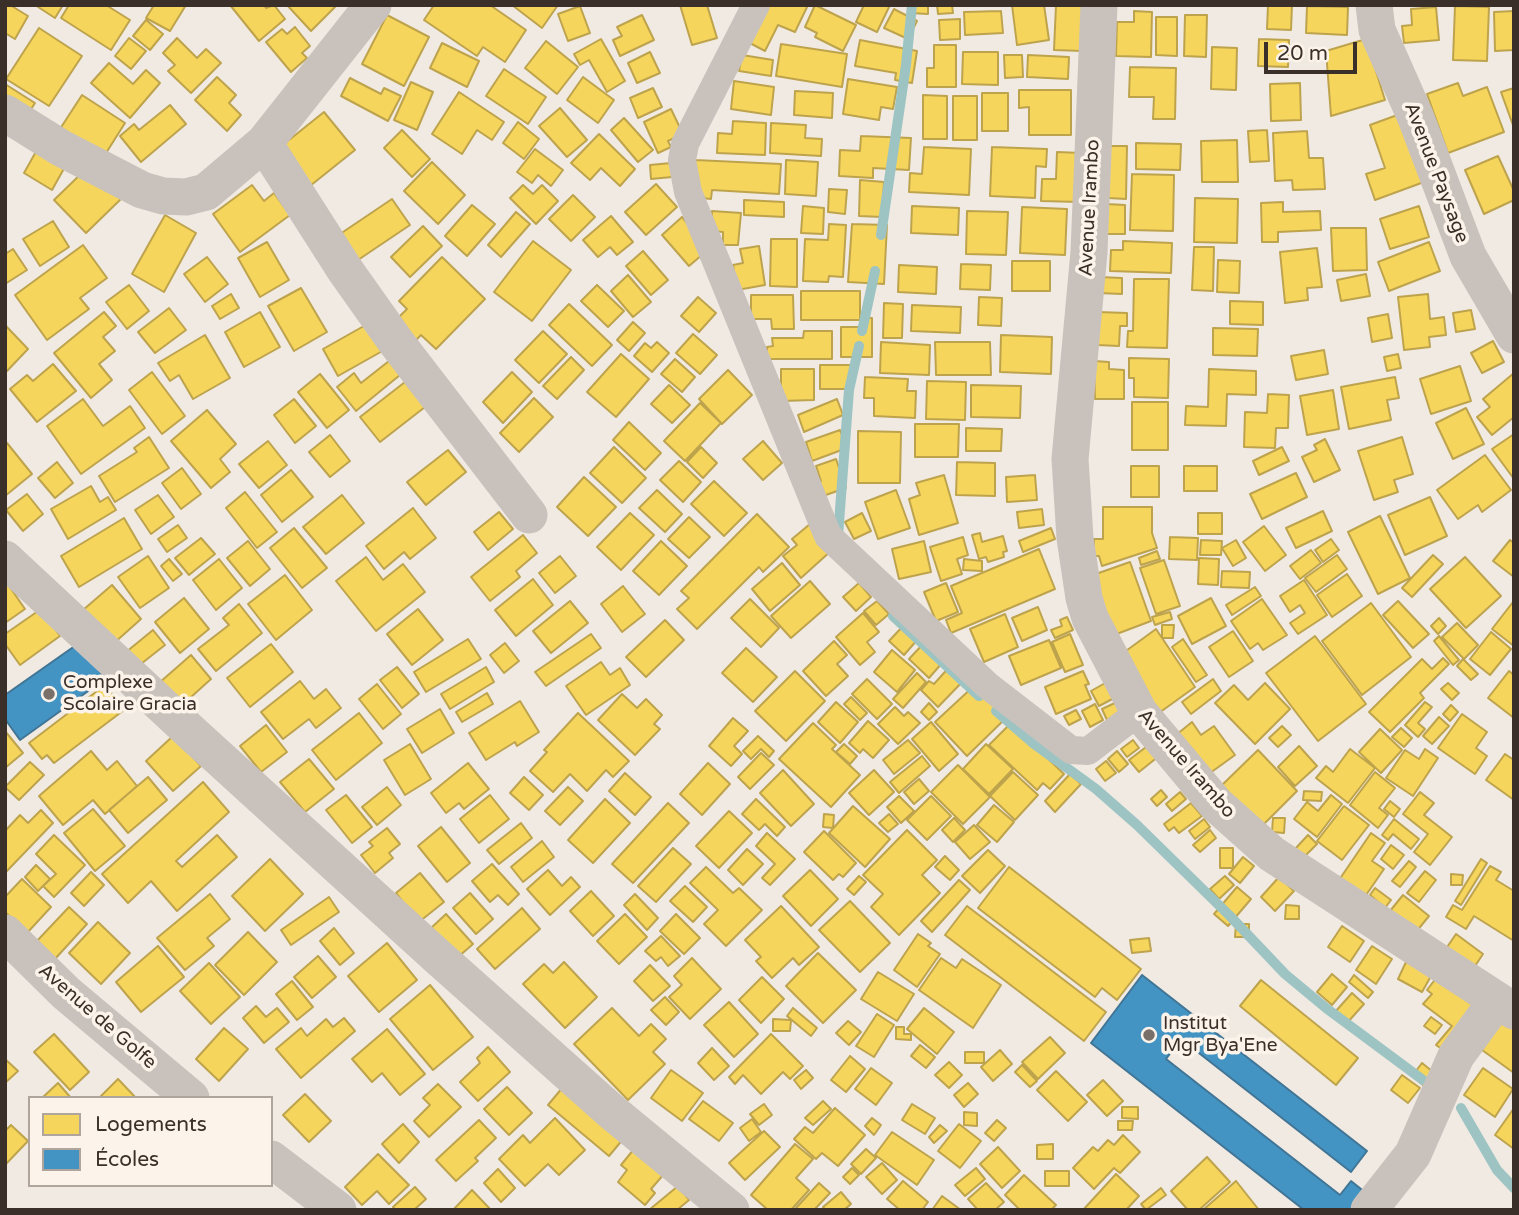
<!DOCTYPE html>
<html>
<head>
<meta charset="utf-8">
<style>
  body { margin:0 }
  #map { position:relative; width:1519px; height:1215px; overflow:hidden; background:#f0eae3; font-family:"Varela Round",sans-serif }
  canvas { display:block }
  .frame { position:absolute; inset:0; border:7px solid #3b2f29; pointer-events:none }
  .legend { position:absolute; left:28px; top:1096px; width:245px; height:91px; box-sizing:border-box; background:#fcf4eb; border:2px solid #afa59d; margin:0; padding:9px 12px; list-style:none; font-size:21px; color:#3b2f29 }
  .legend li { display:flex; align-items:center; gap:14px; height:35px }
  .legend b { width:35px; border:2px solid #afa59d }
  .scale { position:absolute; left:1264px; top:42px; width:93px; height:32px; box-sizing:border-box; border:4px solid #3b2f29; border-top:0; padding-left:9px; font-size:21px; line-height:24px; white-space:nowrap; color:#3b2f29; -webkit-text-stroke:5px #fcf4eb; paint-order:stroke }
</style>
</head>
<body>
<div id="map">
<canvas width="1519" height="1215"></canvas>
<div class="frame"></div>
<ul class="legend">
<li><b style="height:19px;background:#f6d55c"></b>Logements</li>
<li><b style="height:19px;background:#4393c3"></b>Écoles</li>
</ul>
<div class="scale">20 m</div>
</div>
<script>
const ctx = document.querySelector('canvas').getContext('2d');
ctx.lineJoin = 'round';
function paint(path, color) {
  ctx.fillStyle = color;
  ctx.fill(path, 'evenodd');
}
function toPath(rows) {
  const path = new Path2D();
  for (const r of rows) {
    path.moveTo(r[0], r[1]);
    for (let i = 2; i < r.length; i += 2) path.lineTo(r[i], r[i + 1]);
  }
  return path;
}
function trace(path, color, width, dash) {
  ctx.strokeStyle = color;
  ctx.lineWidth = width;
  ctx.lineCap = dash ? 'butt' : 'round';
  ctx.setLineDash(dash || []);
  ctx.stroke(path);
}
function drawText(font, color, halo, rows, align = 'center') {
  ctx.font = font + ' "Varela Round",sans-serif';
  ctx.lineWidth = 7;
  ctx.setLineDash([]);
  ctx.textBaseline = 'middle';
  ctx.strokeStyle = halo;
  ctx.fillStyle = color;
  for (const [text, x, y, turn = 0] of rows) {
    ctx.save();
    ctx.translate(x, y);
    ctx.rotate((+turn || 0) * Math.PI / 180);
    ctx.textAlign = isNaN(turn) ? turn : align;
    if (halo) ctx.strokeText(text, 0, 0);
    ctx.fillText(text, 0, 0);
    ctx.restore();
  }
}
const homes = toPath([
  [5,5,10,5,28,16,15,39,5,33,5,5],
  [35,5,63,5,55,18,35,5],
  [69,5,106,5,130,20,111,50,61,18,69,5],
  [154,5,186,5,170,31,146,18,154,5],
  [230,5,264,5,266,8,274,5,285,19,259,41,230,5],
  [287,5,337,5,311,31,287,5],
  [434,5,490,5,526,30,505,62,483,47,477,56,424,20,434,5],
  [512,5,558,5,542,28,512,5],
  [680,5,707,5,717,38,692,45,680,5],
  [763,5,808,5,795,32,778,25,765,51,746,41,763,5],
  [815,5,856,25,843,51,815,37,817,33,805,27,815,5],
  [864,5,890,5,877,32,856,22,864,5],
  [910,5,928,5,928,14,910,13,910,5],
  [937,5,952,5,953,13,938,14,937,5],
  [1012,5,1044,5,1049,40,1017,45,1012,5],
  [1056,5,1085,5,1083,51,1054,50,1056,5],
  [1268,5,1292,5,1291,30,1267,29,1268,5],
  [580,6,590,33,568,41,558,14,580,6],
  [1307,6,1348,7,1347,35,1306,33,1307,6],
  [1455,6,1489,7,1487,61,1453,60,1455,6],
  [1436,7,1439,40,1404,43,1402,26,1412,25,1411,9,1436,7],
  [894,9,917,21,908,39,884,28,894,9],
  [1001,11,1003,33,965,35,964,12,1001,11],
  [1134,11,1152,12,1151,57,1116,56,1117,22,1134,22,1134,11],
  [1514,11,1514,50,1495,51,1494,12,1514,11],
  [387,15,429,37,404,86,362,64,387,15],
  [642,15,654,40,620,56,613,40,622,36,617,27,642,15],
  [1185,15,1207,15,1206,57,1184,56,1185,15],
  [1156,17,1177,17,1177,56,1156,55,1156,17],
  [960,19,960,39,940,40,939,20,960,19],
  [146,20,163,34,150,50,133,36,146,20],
  [295,27,310,46,302,53,307,58,291,72,266,42,282,29,287,34,295,27],
  [39,28,82,56,49,106,6,79,39,28],
  [129,38,146,51,131,69,115,56,129,38],
  [177,38,197,58,206,49,221,63,191,93,168,71,175,65,163,53,177,38],
  [601,39,625,81,607,92,589,60,580,65,574,54,601,39],
  [1259,39,1289,40,1288,67,1258,66,1259,39],
  [1366,39,1385,100,1331,116,1326,51,1366,39],
  [860,40,917,51,912,83,895,80,896,73,855,66,860,40],
  [546,41,578,67,557,94,525,68,546,41],
  [442,43,479,61,467,87,430,68,442,43],
  [781,44,847,54,842,87,776,76,781,44],
  [934,45,956,45,956,87,927,87,927,68,934,68,934,45],
  [1212,47,1237,48,1236,90,1211,89,1212,47],
  [650,52,660,73,637,83,628,63,650,52],
  [963,52,998,52,998,85,962,84,963,52],
  [742,55,773,60,771,76,739,71,742,55],
  [1004,55,1022,55,1023,77,1005,78,1004,55],
  [1028,55,1069,57,1068,79,1027,77,1028,55],
  [109,63,133,84,146,70,160,83,130,118,91,83,109,63],
  [1130,67,1176,68,1175,119,1153,119,1154,97,1129,97,1130,67],
  [504,69,546,97,528,124,486,96,504,69],
  [217,77,236,95,229,103,241,115,227,131,195,100,217,77],
  [583,77,614,100,598,123,567,100,583,77],
  [350,78,381,94,384,88,401,96,388,121,341,96,350,78],
  [848,79,897,87,893,109,881,107,879,120,843,114,848,79],
  [734,81,774,87,771,115,731,109,734,81],
  [411,82,433,92,417,130,394,120,411,82],
  [1300,83,1301,120,1271,121,1270,84,1300,83],
  [1458,83,1463,96,1487,87,1504,132,1448,153,1427,94,1458,83],
  [5,84,35,103,24,120,5,108,5,84],
  [653,88,662,107,638,118,630,98,653,88],
  [1514,88,1514,128,1501,92,1514,88],
  [1019,90,1071,90,1071,135,1029,135,1029,107,1019,108,1019,90],
  [795,91,833,93,832,118,794,115,795,91],
  [459,92,504,122,492,140,477,130,462,154,432,134,459,92],
  [982,93,1008,93,1008,131,982,131,982,93],
  [82,95,125,123,101,161,58,132,82,95],
  [923,95,947,96,947,139,923,139,923,95],
  [953,96,977,96,977,140,953,140,953,96],
  [170,105,186,124,141,162,120,136,134,124,139,130,170,105],
  [560,108,587,140,567,157,539,126,560,108],
  [671,109,683,134,668,141,671,147,658,153,644,122,671,109],
  [324,112,355,150,310,186,279,148,324,112],
  [1400,114,1424,182,1375,200,1366,174,1385,168,1370,125,1400,114],
  [624,118,653,150,638,162,611,130,624,118],
  [733,121,766,123,765,155,717,153,718,133,732,134,733,121],
  [518,122,539,139,524,159,503,143,518,122],
  [771,123,806,125,805,138,822,139,821,156,770,153,771,123],
  [402,130,430,159,412,177,384,148,402,130],
  [1267,130,1269,161,1250,162,1248,131,1267,130],
  [1307,131,1309,158,1323,158,1325,189,1293,190,1292,180,1275,181,1273,133,1307,131],
  [599,134,635,169,620,186,601,168,590,180,571,163,599,134],
  [861,136,911,138,909,170,873,168,873,178,839,176,840,150,860,151,861,136],
  [1237,140,1238,182,1202,182,1201,141,1237,140],
  [1136,143,1181,144,1180,170,1136,169,1136,143],
  [1110,146,1127,146,1126,199,1108,198,1110,146],
  [924,147,971,149,969,195,909,192,910,173,922,174,924,147],
  [992,147,1047,149,1046,167,1036,166,1035,198,990,196,992,147],
  [38,148,66,165,52,190,24,173,38,148],
  [535,149,563,170,551,186,538,175,532,183,517,172,535,149],
  [1057,152,1082,153,1080,202,1041,201,1042,179,1056,179,1057,152],
  [1498,156,1514,191,1514,200,1484,214,1465,170,1498,156],
  [695,160,781,164,779,194,712,190,711,199,693,197,695,160],
  [786,160,818,162,816,196,785,194,786,160],
  [432,162,465,195,438,224,404,191,432,162],
  [671,163,672,177,651,179,650,165,671,163],
  [85,170,122,198,86,233,54,200,85,170],
  [1132,174,1174,175,1173,231,1130,230,1132,174],
  [860,180,884,182,882,217,859,216,860,180],
  [656,184,677,207,646,235,625,212,656,184],
  [252,185,264,201,274,193,290,215,240,252,213,214,252,185],
  [523,185,533,194,542,185,558,201,536,224,510,198,523,185],
  [829,189,847,190,845,214,828,212,829,189],
  [573,195,595,217,571,241,549,219,573,195],
  [1195,198,1238,199,1237,243,1194,242,1195,198],
  [392,199,410,225,358,260,340,234,392,199],
  [744,200,784,202,784,217,744,215,744,200],
  [1283,202,1283,212,1320,211,1321,230,1278,232,1278,242,1262,242,1261,203,1283,202],
  [1106,204,1125,205,1125,234,1105,234,1106,204],
  [472,205,495,224,467,256,445,236,472,205],
  [803,206,824,208,823,234,801,233,803,206],
  [912,206,959,208,958,235,911,233,912,206],
  [1419,206,1429,237,1390,249,1380,219,1419,206],
  [1022,207,1067,209,1065,255,1020,253,1022,207],
  [712,211,741,213,738,245,723,245,723,232,711,231,712,211],
  [967,211,1008,212,1006,255,966,254,967,211],
  [516,212,530,224,501,257,488,245,516,212],
  [165,215,196,233,164,292,132,274,165,215],
  [611,216,633,242,617,255,610,247,598,257,583,240,611,216],
  [682,217,709,249,689,266,662,235,682,217],
  [53,221,69,247,40,266,23,239,53,221],
  [829,224,846,225,843,277,829,276,828,282,803,281,805,239,828,240,829,224],
  [852,224,887,225,884,284,848,282,852,224],
  [423,226,442,246,410,277,391,257,423,226],
  [1331,228,1366,228,1367,270,1333,271,1331,228],
  [771,239,797,239,797,287,770,286,771,239],
  [533,241,571,270,532,321,494,292,533,241],
  [1123,241,1172,243,1171,273,1110,271,1111,250,1123,250,1123,241],
  [267,242,289,280,260,297,238,258,267,242],
  [1429,242,1440,271,1389,291,1378,262,1429,242],
  [83,245,107,278,80,298,89,309,47,340,15,295,83,245],
  [759,246,765,285,737,290,733,265,743,263,740,249,759,246],
  [1194,247,1214,247,1213,291,1192,290,1194,247],
  [1317,248,1322,287,1307,288,1308,300,1285,303,1280,252,1317,248],
  [13,249,27,270,5,284,5,254,13,249],
  [643,251,668,280,651,295,626,266,643,251],
  [207,257,228,284,205,302,184,274,207,257],
  [442,257,485,299,436,349,421,335,415,341,395,321,407,309,399,301,442,257],
  [1218,260,1240,261,1239,293,1217,292,1218,260],
  [1012,261,1050,261,1050,291,1012,291,1012,261],
  [961,264,991,265,990,290,960,289,961,264],
  [899,265,937,267,936,294,898,292,899,265],
  [1366,274,1370,296,1341,301,1337,280,1366,274],
  [628,275,651,302,633,317,611,291,628,275],
  [1099,277,1122,278,1122,294,1098,293,1099,277],
  [1134,279,1169,279,1167,348,1127,347,1128,331,1133,331,1134,279],
  [129,285,149,311,127,329,106,302,129,285],
  [597,285,624,311,608,327,581,301,597,285],
  [301,288,327,332,294,351,268,306,301,288],
  [801,291,860,291,860,320,801,320,801,291],
  [231,294,239,308,220,319,212,306,231,294],
  [1428,294,1430,319,1444,317,1446,335,1429,337,1430,347,1404,350,1398,297,1428,294],
  [751,295,793,295,794,329,772,329,771,319,751,319,751,295],
  [698,297,716,313,699,332,681,316,698,297],
  [979,297,1002,298,1001,326,978,325,979,297],
  [1230,301,1263,302,1263,325,1230,324,1230,301],
  [884,303,903,304,902,338,883,338,884,303],
  [569,304,612,345,592,366,549,325,569,304],
  [912,305,961,307,960,333,911,331,912,305],
  [169,308,186,330,155,353,138,332,169,308],
  [1471,310,1475,329,1456,332,1453,313,1471,310],
  [104,312,116,326,103,337,115,351,99,364,112,380,91,398,54,353,104,312],
  [260,312,280,347,244,367,225,332,260,312],
  [1098,312,1127,313,1127,326,1120,326,1119,346,1097,345,1098,312],
  [1388,314,1392,338,1372,342,1368,318,1388,314],
  [862,318,872,318,872,357,841,357,841,327,862,327,862,318],
  [371,322,386,349,338,376,323,349,371,322],
  [633,322,645,333,629,351,617,340,633,322],
  [5,325,28,349,7,371,5,370,5,325],
  [1213,328,1258,329,1257,356,1213,355,1213,328],
  [543,331,567,354,539,383,515,360,543,331],
  [804,331,832,331,832,359,767,359,767,347,773,346,772,338,803,338,804,331],
  [693,334,717,355,700,374,676,353,693,334],
  [205,335,230,378,193,399,179,375,170,381,158,363,205,335],
  [1001,335,1052,337,1051,374,1000,372,1001,335],
  [1493,341,1504,362,1482,373,1471,353,1493,341],
  [657,342,669,353,652,372,634,356,645,343,651,348,657,342],
  [881,342,930,345,929,375,880,373,881,342],
  [935,342,990,342,991,375,936,375,935,342],
  [1324,350,1328,374,1296,380,1291,356,1324,350],
  [621,354,649,379,616,417,587,392,621,354],
  [1398,354,1401,368,1387,371,1384,357,1398,354],
  [571,357,584,370,557,399,543,386,571,357],
  [1129,358,1169,359,1168,398,1134,397,1134,378,1129,378,1129,358],
  [675,359,695,377,682,392,661,374,675,359],
  [389,361,400,375,356,411,337,387,354,373,361,383,389,361],
  [1094,361,1109,362,1109,369,1124,370,1124,399,1095,399,1094,361],
  [53,364,76,391,37,422,10,389,27,375,33,381,53,364],
  [820,365,853,365,853,389,820,389,820,365],
  [1460,366,1471,401,1431,414,1420,379,1460,366],
  [781,369,814,369,814,400,781,401,781,369],
  [1209,369,1256,371,1256,395,1227,394,1226,426,1185,425,1186,406,1208,407,1209,369],
  [728,370,752,395,722,424,699,399,728,370],
  [152,372,185,416,162,434,129,390,152,372],
  [512,372,532,392,503,423,483,402,512,372],
  [1514,373,1514,417,1492,435,1477,417,1490,407,1483,399,1514,373],
  [320,374,349,410,327,428,298,392,320,374],
  [865,377,908,379,907,391,916,391,915,418,874,416,874,398,864,398,865,377],
  [1395,377,1399,398,1387,400,1391,420,1349,429,1341,387,1395,377],
  [927,381,966,382,965,420,926,419,927,381],
  [405,382,425,407,380,442,360,417,405,382],
  [669,385,690,405,672,423,651,404,669,385],
  [971,385,1021,386,1020,418,971,417,971,385],
  [1333,390,1339,429,1307,435,1300,396,1333,390],
  [1268,394,1289,395,1288,428,1276,428,1275,448,1244,447,1245,412,1267,413,1268,394],
  [534,398,553,417,519,452,500,433,534,398],
  [83,399,103,426,130,406,145,428,81,474,47,426,83,399],
  [294,399,316,426,295,443,274,415,294,399],
  [837,399,843,415,804,432,798,415,837,399],
  [1132,402,1168,402,1168,450,1132,450,1132,402],
  [700,403,721,423,685,461,664,441,700,403],
  [1466,408,1484,444,1453,459,1436,423,1466,408],
  [207,410,236,444,220,459,230,472,211,488,171,441,207,410],
  [629,422,661,453,645,470,613,440,629,422],
  [915,424,959,424,958,457,915,457,915,424],
  [966,428,1002,429,1001,451,966,451,966,428],
  [840,430,847,448,812,461,806,442,840,430],
  [858,431,901,432,900,483,858,483,858,431],
  [1514,434,1514,479,1492,449,1514,434],
  [330,435,350,461,330,477,309,452,330,435],
  [149,437,169,468,115,502,99,476,137,452,134,448,149,437],
  [1402,437,1413,474,1394,480,1398,492,1374,500,1358,451,1402,437],
  [1325,439,1340,470,1314,482,1302,457,1317,450,1314,445,1325,439],
  [268,441,287,465,259,488,239,464,268,441],
  [763,441,782,463,763,480,743,459,763,441],
  [7,443,32,474,5,496,5,444,7,443],
  [614,447,646,478,622,503,590,473,614,447],
  [701,447,717,463,703,478,687,462,701,447],
  [1282,447,1289,461,1259,475,1253,461,1282,447],
  [448,450,466,472,426,505,407,482,448,450],
  [1485,455,1511,490,1482,512,1478,505,1458,519,1437,490,1485,455],
  [836,459,846,488,820,497,815,484,821,481,816,466,836,459],
  [679,461,701,482,683,502,660,480,679,461],
  [57,462,73,483,55,498,38,478,57,462],
  [957,462,995,463,995,496,956,495,957,462],
  [1131,466,1159,466,1159,497,1131,497,1131,466],
  [1184,466,1217,466,1217,491,1184,491,1184,466],
  [182,468,201,494,181,509,162,483,182,468],
  [291,470,313,497,282,522,261,495,291,470],
  [1296,473,1307,497,1262,519,1250,494,1296,473],
  [944,475,958,523,919,535,909,499,920,495,916,483,944,475],
  [1035,475,1037,500,1007,502,1006,477,1035,475],
  [584,477,616,507,588,536,557,507,584,477],
  [714,481,747,513,724,536,691,504,714,481],
  [91,486,100,502,108,497,116,510,68,539,51,509,91,486],
  [657,490,682,514,665,532,639,508,657,490],
  [896,490,910,528,878,539,865,502,896,490],
  [245,492,277,532,257,548,226,508,245,492],
  [27,494,43,514,23,531,6,510,27,494],
  [158,495,174,517,151,534,135,510,158,495],
  [342,495,364,523,326,554,303,527,342,495],
  [1430,497,1447,536,1405,555,1388,515,1430,497],
  [1103,507,1152,507,1152,533,1157,548,1102,566,1099,556,1094,556,1094,539,1103,539,1103,507],
  [413,508,436,538,410,559,404,552,384,569,366,546,413,508],
  [1042,509,1044,525,1019,528,1017,512,1042,509],
  [1323,511,1332,531,1296,548,1286,528,1323,511],
  [499,512,513,529,488,550,474,532,499,512],
  [630,513,654,535,621,570,597,547,630,513],
  [862,513,871,531,854,539,845,522,862,513],
  [1198,513,1222,513,1222,534,1198,534,1198,513],
  [757,514,789,547,763,572,759,567,697,629,677,609,689,598,681,591,757,514],
  [1380,516,1410,578,1378,594,1348,532,1380,516],
  [689,517,710,537,689,558,668,539,689,517],
  [124,518,142,549,79,587,61,556,124,518],
  [810,524,832,550,801,578,783,556,797,545,792,539,810,524],
  [178,525,187,538,167,552,158,539,178,525],
  [1264,526,1286,555,1265,571,1243,542,1264,526],
  [294,528,327,568,302,588,270,548,294,528],
  [1051,528,1055,539,1023,552,1019,541,1051,528],
  [980,533,982,542,1003,536,1007,551,1003,552,1004,557,988,562,986,557,979,559,972,535,980,533],
  [523,535,537,553,516,571,520,577,490,601,471,577,523,535],
  [963,537,968,555,957,559,962,574,941,581,930,547,963,537],
  [1170,537,1198,538,1197,560,1169,559,1170,537],
  [201,538,215,554,189,575,175,558,201,538],
  [1331,539,1339,550,1323,562,1315,550,1331,539],
  [1201,540,1222,541,1221,555,1200,555,1201,540],
  [1236,540,1246,558,1233,566,1222,548,1236,540],
  [1510,540,1514,543,1514,577,1493,561,1510,540],
  [248,541,270,569,250,586,227,558,248,541],
  [661,541,687,566,659,595,633,571,661,541],
  [924,541,931,572,899,579,892,549,924,541],
  [1039,549,1055,589,951,633,946,620,962,613,951,586,1039,549],
  [1311,550,1321,563,1300,579,1290,566,1311,550],
  [1157,551,1160,559,1141,565,1139,558,1157,551],
  [1337,555,1347,569,1316,592,1305,578,1337,555],
  [1433,555,1443,564,1412,597,1402,588,1433,555],
  [148,556,169,588,140,608,118,577,148,556],
  [560,556,576,576,555,593,539,573,560,556],
  [366,557,383,580,403,564,425,592,376,631,336,581,366,557],
  [1465,557,1501,596,1466,628,1430,589,1465,557],
  [1199,558,1219,559,1218,585,1198,584,1199,558],
  [169,559,182,574,173,581,161,566,169,559],
  [219,559,242,588,216,610,193,580,219,559],
  [964,559,982,561,982,571,963,570,964,559],
  [1164,560,1180,606,1156,614,1140,568,1164,560],
  [1130,562,1151,621,1114,635,1093,575,1130,562],
  [782,563,800,585,770,611,752,589,782,563],
  [1222,571,1250,572,1249,588,1221,587,1222,571],
  [1347,574,1362,596,1332,617,1317,595,1347,574],
  [285,575,312,610,276,640,248,604,285,575],
  [533,579,553,605,516,636,495,610,533,579],
  [5,580,25,609,5,623,5,580],
  [1304,580,1327,615,1298,634,1290,623,1305,613,1300,605,1290,612,1280,596,1304,580],
  [810,581,830,604,791,638,771,616,810,581],
  [859,583,871,597,856,611,843,597,859,583],
  [946,583,958,612,936,621,924,592,946,583],
  [112,585,141,619,113,644,83,610,112,585],
  [623,586,645,614,622,632,601,604,623,586],
  [1255,587,1261,596,1232,615,1226,605,1255,587],
  [184,598,209,629,180,653,155,622,184,598],
  [1211,598,1226,626,1192,644,1178,616,1211,598],
  [750,599,779,628,761,647,731,618,750,599],
  [1262,599,1287,635,1263,650,1258,643,1250,649,1231,621,1262,599],
  [570,601,588,623,551,653,533,631,570,601],
  [877,601,889,614,876,625,864,611,877,601],
  [1398,601,1429,634,1413,648,1383,615,1398,601],
  [1513,602,1514,603,1514,646,1492,629,1513,602],
  [1371,603,1411,657,1362,695,1322,641,1371,603],
  [239,604,262,633,216,671,198,649,229,625,223,618,239,604],
  [1038,607,1047,630,1022,641,1012,618,1038,607],
  [41,609,60,636,20,665,5,644,5,634,41,609],
  [418,609,443,640,412,665,387,634,418,609],
  [1170,612,1172,619,1155,625,1152,617,1170,612],
  [863,613,879,632,867,642,875,652,860,665,836,637,863,613],
  [1005,614,1018,647,984,662,970,629,1005,614],
  [1067,617,1073,630,1055,638,1051,630,1062,626,1060,620,1067,617],
  [1439,618,1446,626,1438,634,1431,626,1439,618],
  [665,620,684,640,646,677,626,657,665,620],
  [1457,623,1478,645,1464,659,1442,637,1457,623],
  [904,625,918,639,904,655,889,641,904,625],
  [1162,625,1174,625,1173,638,1162,638,1162,625],
  [1156,629,1195,687,1159,713,1119,656,1156,629],
  [153,630,165,645,132,671,120,657,153,630],
  [1233,631,1253,661,1229,677,1209,647,1233,631],
  [1491,632,1511,649,1490,675,1470,659,1491,632],
  [591,634,601,648,546,686,535,672,591,634],
  [1070,634,1083,665,1065,672,1052,642,1070,634],
  [1315,636,1366,704,1318,741,1266,673,1315,636],
  [1439,636,1459,660,1453,665,1434,641,1439,636],
  [468,639,481,659,426,692,414,672,468,639],
  [1183,639,1207,675,1196,682,1172,647,1183,639],
  [1049,640,1061,668,1021,685,1009,656,1049,640],
  [834,641,847,655,837,664,848,676,826,696,803,671,834,641],
  [505,643,519,661,504,673,490,655,505,643],
  [271,644,293,672,250,707,227,678,271,644],
  [923,644,942,663,929,678,909,659,923,644],
  [746,648,777,677,753,702,722,673,746,648],
  [892,650,915,670,897,692,874,672,892,650],
  [191,655,211,679,180,707,159,683,191,655],
  [1443,658,1449,664,1420,693,1424,698,1390,732,1369,712,1422,659,1432,669,1443,658],
  [1463,659,1478,674,1471,680,1457,666,1463,659],
  [601,662,610,675,620,668,630,685,586,715,566,686,601,662],
  [952,664,966,678,938,707,921,690,929,681,934,684,952,664],
  [397,667,419,694,402,708,380,680,397,667],
  [486,667,494,682,450,709,441,694,486,667],
  [795,671,825,701,786,741,755,711,795,671],
  [1083,671,1089,684,1085,685,1091,699,1056,714,1045,687,1083,671],
  [1509,671,1514,675,1514,718,1488,698,1509,671],
  [917,673,926,682,903,708,893,699,917,673],
  [867,679,892,704,877,719,852,694,867,679],
  [1213,679,1221,691,1191,714,1182,702,1213,679],
  [300,681,314,699,326,689,341,708,316,728,309,719,283,739,261,712,300,681],
  [1107,682,1116,697,1099,706,1091,691,1107,682],
  [1265,683,1290,709,1255,744,1215,703,1234,685,1248,700,1265,683],
  [1448,683,1459,693,1452,700,1441,689,1448,683],
  [377,684,401,714,383,729,359,699,377,684],
  [976,684,1007,717,967,756,935,722,976,684],
  [105,685,124,710,54,763,47,755,42,759,29,743,105,685],
  [487,693,493,704,462,722,456,712,487,693],
  [622,694,637,708,646,699,662,715,654,724,660,729,635,755,598,720,622,694],
  [851,697,867,713,860,720,844,704,851,697],
  [520,701,539,732,517,746,515,742,486,760,469,733,520,701],
  [836,702,858,722,840,743,818,722,836,702],
  [1117,702,1123,712,1107,720,1102,709,1117,702],
  [1425,702,1432,707,1418,723,1425,729,1418,737,1405,725,1425,702],
  [929,703,937,712,929,720,921,712,929,703],
  [1095,704,1103,720,1090,727,1082,711,1095,704],
  [1451,705,1458,712,1450,721,1443,714,1451,705],
  [895,707,904,716,908,712,920,723,898,744,878,724,895,707],
  [440,709,454,733,422,753,407,729,440,709],
  [1076,710,1081,719,1069,725,1064,716,1076,710],
  [359,713,382,743,336,780,312,750,359,713],
  [578,713,629,761,613,777,606,770,587,791,570,774,553,792,530,771,547,752,544,750,578,713],
  [1462,714,1487,732,1476,748,1487,756,1475,774,1438,748,1462,714],
  [1439,717,1449,726,1432,744,1423,736,1439,717],
  [733,718,748,731,734,746,742,754,731,766,709,746,733,718],
  [868,721,889,740,873,758,863,749,860,753,849,743,868,721],
  [931,722,958,754,939,771,912,739,931,722],
  [1192,722,1201,735,1214,726,1235,755,1206,776,1176,735,1192,722],
  [813,723,836,745,832,749,860,775,831,807,779,759,813,723],
  [1011,723,1064,774,1050,789,1043,783,1037,790,989,745,1011,723],
  [266,725,287,752,261,772,240,746,266,725],
  [1282,726,1291,735,1278,747,1269,738,1282,726],
  [1401,728,1412,738,1404,747,1392,737,1401,728],
  [1380,729,1402,750,1381,773,1359,752,1380,729],
  [5,731,23,753,5,768,5,731],
  [173,736,201,766,173,791,146,761,173,736],
  [758,736,774,751,769,757,761,749,751,759,743,751,758,736],
  [908,740,920,753,894,774,883,760,908,740],
  [1133,740,1139,748,1127,757,1121,749,1133,740],
  [410,744,431,779,405,795,384,760,410,744],
  [844,744,857,756,850,764,836,752,844,744],
  [986,744,1013,769,989,794,963,769,986,744],
  [1150,744,1159,756,1139,772,1129,760,1150,744],
  [1299,746,1317,766,1295,786,1278,767,1299,746],
  [1350,749,1375,768,1348,803,1316,778,1326,766,1333,772,1350,749],
  [1425,749,1438,758,1413,796,1386,778,1405,750,1419,759,1425,749],
  [1258,750,1297,791,1260,828,1220,787,1258,750],
  [91,751,107,770,117,761,137,786,105,814,93,800,63,825,39,796,91,751],
  [1117,751,1128,764,1119,772,1108,759,1117,751],
  [761,753,774,765,750,789,738,777,761,753],
  [1505,754,1514,760,1514,800,1486,780,1505,754],
  [922,756,930,766,899,793,890,782,922,756],
  [309,759,334,789,305,812,280,782,309,759],
  [1106,761,1116,773,1105,781,1096,769,1106,761],
  [30,762,44,775,19,800,5,787,30,762],
  [468,763,489,789,464,809,459,803,446,813,431,793,468,763],
  [708,763,730,784,702,815,680,794,708,763],
  [958,765,990,797,963,824,931,792,958,765],
  [783,770,814,804,791,826,760,793,783,770],
  [874,770,894,792,869,815,849,793,874,770],
  [1013,772,1038,795,1015,820,990,796,1013,772],
  [1375,772,1395,788,1379,808,1388,815,1378,828,1350,805,1375,772],
  [625,773,651,797,635,815,609,791,625,773],
  [1070,774,1081,784,1055,812,1045,801,1070,774],
  [148,777,167,800,128,833,109,810,148,777],
  [524,777,543,795,529,810,510,793,524,777],
  [919,779,929,791,914,804,904,792,919,779],
  [203,782,229,812,176,861,182,867,217,835,237,857,177,911,151,881,128,903,102,874,203,782],
  [387,787,401,805,377,825,362,807,387,787],
  [568,787,583,801,560,825,545,811,568,787],
  [1161,790,1167,797,1157,806,1151,799,1161,790],
  [1304,791,1322,792,1321,801,1303,800,1304,791],
  [1180,792,1186,799,1172,811,1166,804,1180,792],
  [1420,792,1434,803,1424,815,1452,837,1430,865,1414,852,1428,834,1403,814,1420,792],
  [346,795,372,827,352,843,326,810,346,795],
  [490,795,509,819,479,843,460,819,490,795],
  [1331,795,1342,804,1317,837,1294,819,1307,802,1318,811,1331,795],
  [899,796,914,811,901,823,887,807,899,796],
  [931,796,951,816,927,840,907,820,931,796],
  [605,799,630,823,593,863,568,840,605,799],
  [756,799,785,827,777,836,765,824,759,830,742,814,756,799],
  [1390,801,1400,809,1394,817,1384,809,1390,801],
  [668,803,689,823,633,883,612,864,668,803],
  [1191,803,1202,816,1179,833,1174,827,1169,831,1164,824,1191,803],
  [994,805,1014,822,997,842,977,825,994,805],
  [853,806,890,839,865,867,829,833,853,806],
  [1344,806,1369,825,1342,860,1317,841,1344,806],
  [93,809,125,846,95,871,64,833,93,809],
  [41,810,53,823,5,873,5,831,20,815,28,823,41,810],
  [729,811,752,833,719,868,696,846,729,811],
  [824,814,834,815,833,828,823,827,824,814],
  [889,814,898,824,888,832,879,823,889,814],
  [954,818,965,830,953,842,942,830,954,818],
  [1273,818,1285,818,1284,833,1272,832,1273,818],
  [1204,819,1210,827,1195,839,1189,831,1204,819],
  [1394,819,1419,839,1411,849,1393,834,1388,840,1382,835,1394,819],
  [521,823,532,838,499,864,487,850,521,823],
  [974,825,990,842,970,859,955,842,974,825],
  [441,827,470,863,447,882,418,846,441,827],
  [387,828,400,844,389,853,393,858,375,873,361,855,373,846,369,842,387,828],
  [907,830,937,860,922,875,940,893,899,935,871,907,883,894,863,875,907,830],
  [1210,830,1216,838,1200,852,1193,845,1210,830],
  [824,831,856,863,843,877,839,874,833,880,804,852,824,831],
  [767,833,795,859,770,885,762,878,775,864,756,846,767,833],
  [1371,833,1385,843,1372,861,1384,869,1364,898,1339,880,1371,833],
  [54,835,85,865,54,897,43,886,56,874,36,854,54,835],
  [1308,835,1317,844,1304,857,1295,849,1308,835],
  [542,841,554,857,523,882,511,867,542,841],
  [1391,845,1404,855,1393,869,1381,859,1391,845],
  [673,848,691,864,656,902,638,886,673,848],
  [1220,848,1233,848,1233,868,1220,868,1220,848],
  [747,849,763,864,743,885,728,870,747,849],
  [988,850,1005,866,980,893,962,876,988,850],
  [945,856,959,870,950,880,935,867,945,856],
  [1243,857,1254,866,1240,883,1229,874,1243,857],
  [270,859,303,894,265,931,232,896,270,859],
  [1481,859,1487,863,1461,905,1455,901,1481,859],
  [1409,861,1416,867,1400,887,1392,881,1409,861],
  [492,864,519,894,508,905,498,895,490,902,472,881,492,864],
  [36,865,50,879,38,891,25,877,36,865],
  [1490,866,1501,872,1496,880,1514,891,1514,941,1474,916,1466,929,1446,917,1453,905,1462,910,1490,866],
  [706,867,733,893,739,888,762,910,726,946,704,924,718,910,690,883,706,867],
  [1009,867,1141,969,1117,1000,1102,988,1095,997,978,908,1009,867],
  [548,870,562,886,571,877,580,887,550,915,527,889,548,870],
  [810,870,838,899,811,926,783,896,810,870],
  [1425,871,1436,880,1419,902,1407,893,1425,871],
  [91,872,104,885,84,906,71,893,91,872],
  [420,873,444,902,419,922,396,893,420,873],
  [1451,874,1463,875,1462,885,1451,885,1451,874],
  [859,876,866,882,854,895,847,889,859,876],
  [1225,876,1234,885,1219,899,1210,889,1225,876],
  [1279,877,1294,891,1275,911,1261,897,1279,877],
  [22,879,51,907,27,933,5,912,5,897,22,879],
  [959,880,970,890,932,932,921,921,959,880],
  [685,886,707,907,693,922,670,901,685,886],
  [1237,887,1251,899,1228,926,1214,914,1237,887],
  [1375,888,1391,900,1385,908,1370,895,1375,888],
  [591,891,614,916,593,936,570,911,591,891],
  [470,893,493,919,476,934,453,908,470,893],
  [210,894,230,919,207,938,214,946,185,970,157,938,210,894],
  [635,894,658,918,647,930,624,905,635,894],
  [1403,895,1429,916,1416,932,1390,911,1403,895],
  [329,897,339,912,291,945,281,930,329,897],
  [850,901,890,943,860,972,819,930,850,901],
  [1286,905,1299,906,1299,919,1285,919,1286,905],
  [781,906,819,947,799,965,793,958,772,978,756,961,761,957,745,940,781,906],
  [967,906,1106,1012,1084,1041,945,935,967,906],
  [69,907,87,924,54,960,36,942,69,907],
  [522,908,540,929,495,969,477,949,522,908],
  [446,914,473,944,457,958,431,928,446,914],
  [625,914,647,937,619,964,597,941,625,914],
  [676,914,700,938,684,954,660,931,676,914],
  [98,922,130,953,101,984,69,953,98,922],
  [1236,924,1249,924,1249,937,1235,937,1236,924],
  [1342,926,1364,941,1350,962,1328,947,1342,926],
  [334,928,354,953,340,965,320,941,334,928],
  [248,932,277,962,244,995,215,965,248,932],
  [918,934,931,943,928,946,940,954,917,987,894,970,918,934],
  [1456,934,1483,954,1471,972,1443,953,1456,934],
  [661,936,680,956,668,966,661,957,656,961,645,951,661,936],
  [1149,938,1151,951,1132,953,1130,940,1149,938],
  [387,943,417,980,379,1012,348,976,387,943],
  [158,946,184,977,141,1012,116,982,158,946],
  [1372,946,1392,959,1376,984,1356,970,1372,946],
  [818,953,856,990,823,1023,786,986,818,953],
  [318,956,336,977,312,998,294,977,318,956],
  [692,958,721,989,690,1019,669,997,682,985,674,976,692,958],
  [941,958,956,968,962,959,1001,985,973,1028,919,990,941,958],
  [564,962,597,997,565,1028,523,984,544,964,553,973,564,962],
  [1406,962,1431,976,1422,992,1398,979,1406,962],
  [209,963,240,997,211,1024,180,991,209,963],
  [650,965,670,986,653,1001,634,981,650,965],
  [878,972,914,994,897,1021,861,999,878,972],
  [1332,974,1347,987,1332,1005,1317,992,1332,974],
  [1354,975,1373,992,1368,998,1349,982,1354,975],
  [762,977,784,999,761,1023,739,1000,762,977],
  [1437,977,1481,1012,1449,1054,1436,1045,1452,1026,1423,1004,1432,994,1427,990,1437,977],
  [1261,980,1358,1058,1336,1085,1240,1006,1261,980],
  [292,981,313,1007,297,1020,276,994,292,981],
  [430,985,473,1037,433,1070,390,1019,430,985],
  [1352,993,1364,1004,1347,1023,1335,1012,1352,993],
  [665,997,679,1012,666,1025,651,1010,665,997],
  [729,1002,758,1034,734,1057,704,1025,729,1002],
  [256,1006,266,1017,277,1008,289,1022,264,1043,243,1018,256,1006],
  [612,1008,639,1036,651,1024,666,1039,653,1052,665,1064,628,1100,574,1044,612,1008],
  [793,1008,817,1028,811,1036,787,1016,793,1008],
  [924,1008,954,1032,937,1054,907,1029,924,1008],
  [877,1014,894,1025,874,1057,856,1046,877,1014],
  [1431,1017,1442,1025,1435,1034,1424,1026,1431,1017],
  [344,1018,355,1031,301,1078,276,1049,301,1028,307,1036,326,1019,333,1027,344,1018],
  [773,1019,791,1020,790,1031,773,1031,773,1019],
  [1502,1020,1514,1028,1514,1073,1482,1050,1502,1020],
  [848,1021,861,1032,849,1045,836,1033,848,1021],
  [896,1027,904,1027,904,1034,911,1034,911,1040,896,1039,896,1027],
  [224,1028,248,1049,219,1081,196,1059,224,1028],
  [387,1029,425,1074,400,1095,382,1073,372,1082,352,1059,387,1029],
  [54,1034,89,1072,70,1090,34,1052,54,1034],
  [771,1034,803,1066,790,1079,783,1072,761,1094,743,1075,735,1084,729,1077,771,1034],
  [1050,1037,1065,1053,1038,1079,1022,1062,1050,1037],
  [920,1045,935,1057,926,1068,911,1056,920,1045],
  [488,1047,510,1072,478,1101,460,1082,480,1063,477,1058,488,1047],
  [712,1048,729,1066,714,1080,698,1063,712,1048],
  [1000,1050,1012,1064,993,1081,981,1067,1000,1050],
  [965,1052,984,1052,984,1063,965,1063,965,1052],
  [850,1056,865,1069,846,1092,831,1080,850,1056],
  [5,1059,18,1071,5,1083,5,1059],
  [949,1062,962,1075,949,1088,935,1075,949,1062],
  [1422,1063,1438,1076,1428,1089,1412,1076,1422,1063],
  [1022,1065,1037,1081,1030,1087,1015,1072,1022,1065],
  [871,1068,892,1083,876,1105,855,1089,871,1068],
  [1483,1068,1513,1089,1495,1117,1464,1095,1483,1068],
  [671,1070,703,1093,682,1121,651,1098,671,1070],
  [806,1070,813,1078,801,1089,794,1080,806,1070],
  [1056,1071,1087,1102,1068,1121,1037,1090,1056,1071],
  [1402,1075,1420,1088,1408,1103,1391,1090,1402,1075],
  [118,1079,136,1098,99,1098,118,1079],
  [1103,1080,1123,1101,1107,1116,1087,1095,1103,1080],
  [58,1083,71,1098,42,1098,58,1083],
  [968,1083,978,1094,964,1107,954,1095,968,1083],
  [438,1084,461,1107,429,1137,414,1121,430,1105,423,1098,438,1084],
  [507,1087,532,1113,509,1135,484,1109,507,1087],
  [563,1087,624,1138,609,1156,548,1105,563,1087],
  [305,1094,331,1121,309,1142,283,1115,305,1094],
  [703,1101,733,1123,719,1141,689,1119,703,1101],
  [823,1101,831,1109,813,1125,805,1118,823,1101],
  [764,1104,772,1115,759,1125,750,1114,764,1104],
  [912,1104,935,1118,925,1134,902,1120,912,1104],
  [1122,1107,1138,1107,1138,1119,1122,1118,1122,1107],
  [835,1108,865,1135,838,1166,822,1153,816,1159,794,1139,805,1127,813,1133,835,1108],
  [1514,1108,1514,1149,1495,1135,1514,1108],
  [964,1112,977,1113,977,1126,964,1125,964,1112],
  [555,1118,585,1150,559,1175,548,1164,525,1186,499,1159,523,1135,530,1143,555,1118],
  [872,1118,881,1125,874,1135,865,1126,872,1118],
  [752,1119,761,1132,749,1141,740,1128,752,1119],
  [479,1120,496,1138,475,1158,478,1161,456,1181,436,1160,479,1120],
  [997,1120,1006,1128,994,1141,985,1133,997,1120],
  [1118,1121,1133,1121,1132,1130,1118,1130,1118,1121],
  [403,1124,419,1142,399,1163,382,1144,403,1124],
  [959,1124,981,1141,960,1168,938,1151,959,1124],
  [11,1125,28,1141,5,1165,5,1131,11,1125],
  [940,1125,947,1131,934,1143,929,1137,940,1125],
  [764,1131,780,1147,745,1180,729,1163,764,1131],
  [892,1132,934,1160,917,1185,875,1155,892,1132],
  [1123,1135,1140,1152,1120,1173,1114,1168,1094,1189,1073,1168,1093,1147,1098,1151,1108,1140,1114,1145,1123,1135],
  [795,1144,813,1159,796,1178,809,1190,791,1210,768,1210,751,1195,795,1144],
  [1053,1144,1053,1159,1037,1159,1037,1145,1053,1144],
  [998,1147,1020,1171,1002,1188,980,1164,998,1147],
  [634,1149,664,1174,651,1189,655,1193,645,1205,618,1182,627,1170,621,1165,634,1149],
  [866,1149,876,1158,861,1174,851,1164,866,1149],
  [378,1154,409,1185,389,1204,377,1191,362,1205,345,1187,378,1154],
  [1207,1157,1230,1182,1199,1210,1188,1210,1171,1191,1207,1157],
  [882,1163,897,1180,882,1194,866,1177,882,1163],
  [852,1168,859,1175,850,1184,843,1177,852,1168],
  [976,1168,985,1179,965,1196,955,1185,976,1168],
  [498,1169,515,1188,501,1202,484,1183,498,1169],
  [1045,1171,1069,1171,1069,1186,1045,1186,1045,1171],
  [1116,1174,1139,1196,1126,1210,1083,1210,1116,1174],
  [1024,1175,1056,1205,1051,1210,1020,1210,1005,1195,1024,1175],
  [903,1181,928,1202,922,1210,900,1210,887,1199,903,1181],
  [1236,1181,1259,1210,1203,1210,1236,1181],
  [819,1183,830,1193,814,1210,798,1210,796,1208,819,1183],
  [986,1183,1004,1202,995,1210,978,1210,968,1199,986,1183],
  [678,1186,689,1200,677,1210,649,1210,678,1186],
  [415,1187,426,1199,414,1210,396,1210,393,1207,415,1187],
  [1161,1188,1166,1195,1146,1210,1141,1204,1161,1188],
  [472,1190,491,1210,453,1210,472,1190],
  [841,1192,851,1204,844,1210,826,1210,823,1207,841,1192],
  [942,1196,961,1210,932,1210,942,1196]
]);
paint(homes, '#f6d55c');
trace(homes, '#bea34d', 2);
const schools = toPath([
  [79,643,105,679,20,740,5,719,5,695,79,643],
  [1142,975,1367,1151,1351,1172,1181,1039,1166,1059,1340,1195,1351,1181,1366,1193,1353,1210,1304,1210,1091,1043,1142,975]
]);
paint(schools, '#4393c3');
trace(schools, '#417595', 2);
trace(toPath([
  [881,235,906,65,912,5],
  [862,331,875,271],
  [838,536,849,390,859,346],
  [893,616,979,696],
  [996,711,1034,744,1096,789,1137,825,1230,916,1285,974,1326,1008,1423,1080],
  [1461,1108,1497,1170,1514,1188]
]), '#9dc4c3', 10);
trace(toPath([
  [756,5,685,144,682,160,688,192,828,536,987,685,1071,750,1088,751,1139,712]
]), '#c9c2bc', 28);
trace(toPath([
  [1099,5,1089,252,1070,459,1075,538,1084,598,1090,618,1139,712,1216,804,1272,854,1514,1011],
  [1374,5,1377,30,1416,118,1468,256,1514,335],
  [5,113,61,148,142,190,163,196,186,197,206,192,264,143,373,5],
  [264,143,345,270,396,342,529,515],
  [5,559,195,736,439,958,612,1112,731,1210],
  [5,933,66,993,191,1098],
  [271,1159,338,1210],
  [1369,1210,1413,1154,1456,1056,1497,1000]
]), '#c9c2bc', 37);
for (const [x, y, r, color] of [
  [49,694,7,"#7a706a"],
  [1149,1035,7,"#7a706a"]
]) {
  const dot = new Path2D();
  dot.arc(x, y, r, 0, 2 * Math.PI);
  ctx.fillStyle = color;
  ctx.fill(dot);
  trace(dot, '#fcf4eb', 2.5);
}
drawText('19px', '#3b2f29', '#fcf4eb', [
  ["Avenue Paysage",1436,173,69],
  ["Avenue Irambo",1090,208,-87],
  ["Avenue Irambo",1186,764,49],
  ["Avenue de Golfe",97,1017,41]
]);
drawText('19px', '#3b2f29', '#fcf4eb', [
  ["Complexe",63,683],
  ["Scolaire Gracia",63,705],
  ["Institut",1163,1024],
  ["Mgr Bya'Ene",1163,1046]
], 'left');
</script>
</body>
</html>
